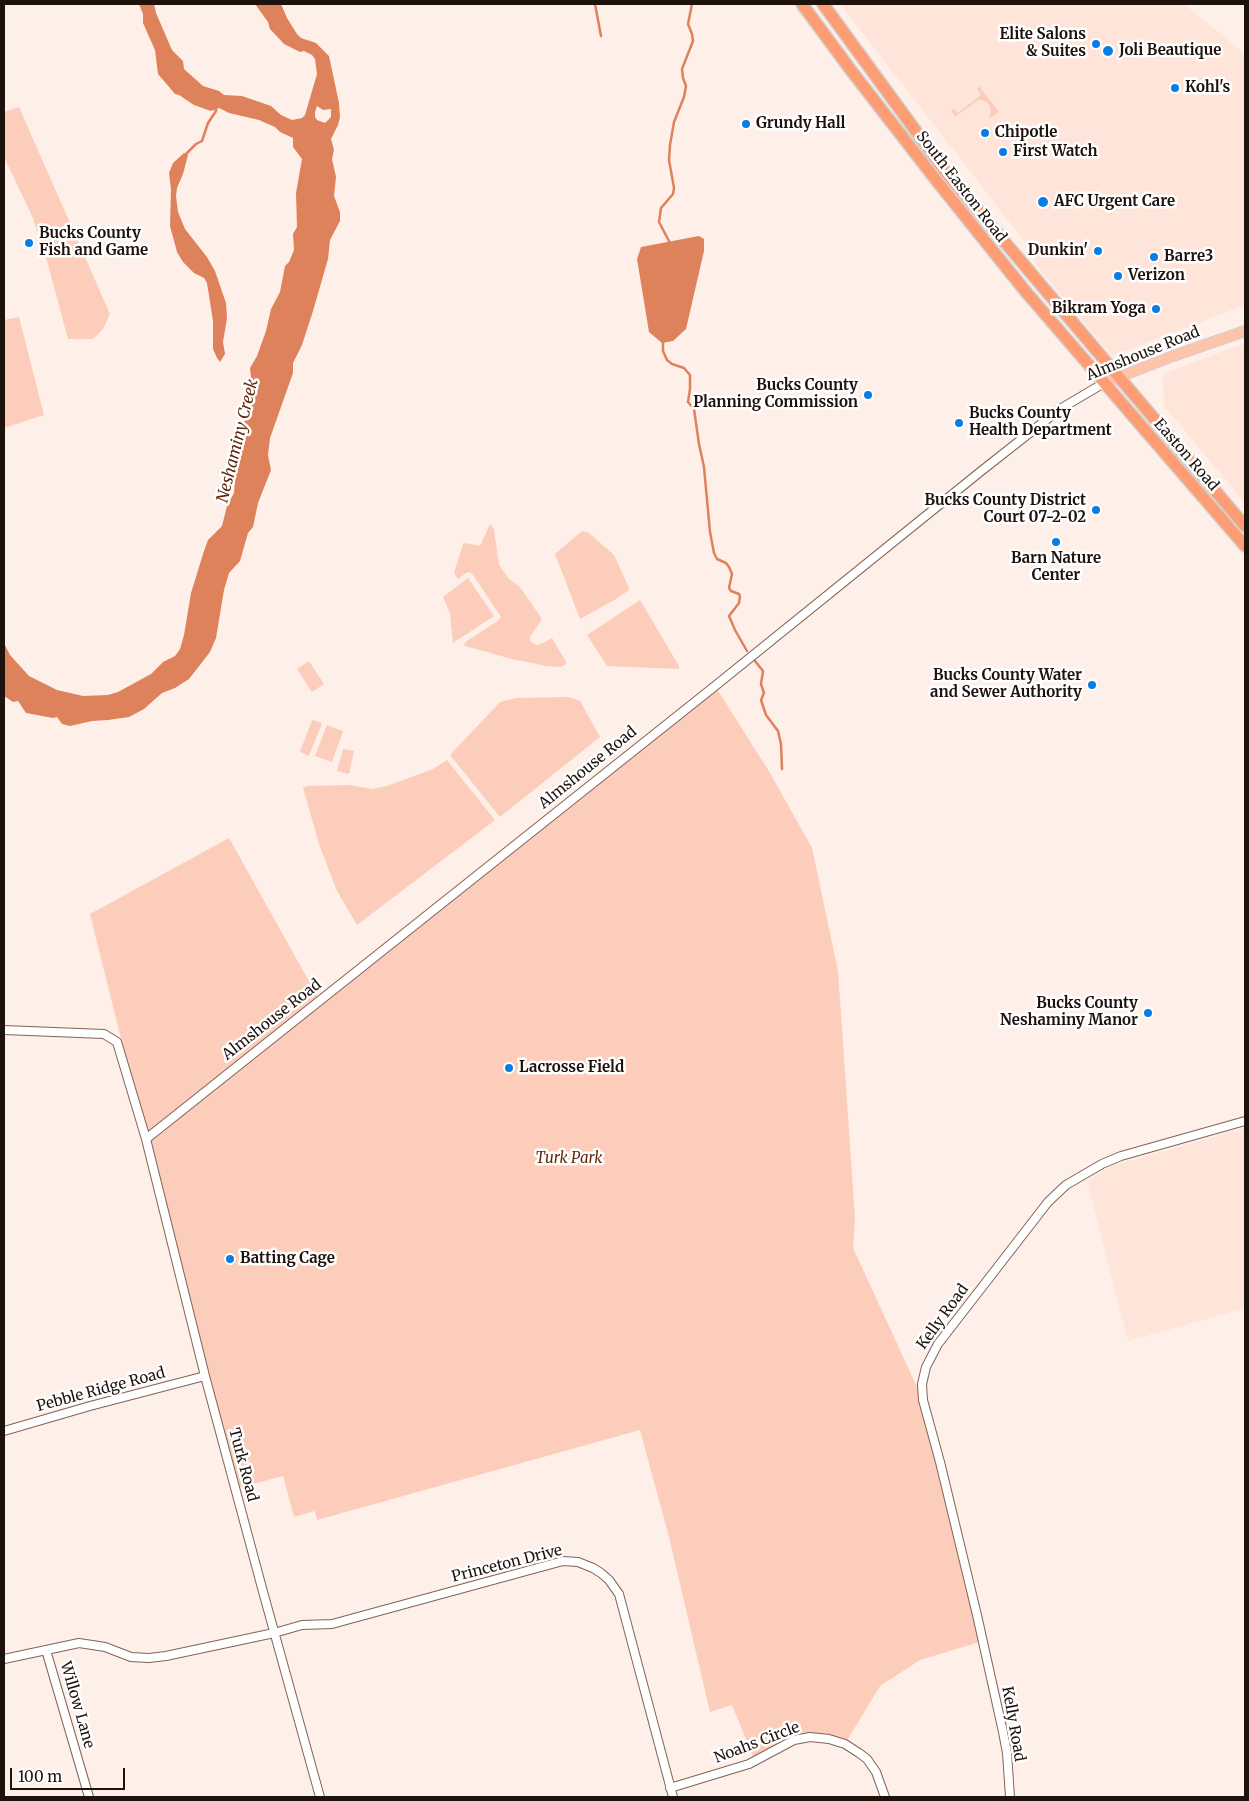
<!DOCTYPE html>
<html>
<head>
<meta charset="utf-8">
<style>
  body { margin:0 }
  #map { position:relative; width:1249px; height:1801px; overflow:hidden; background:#feefe9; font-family:Merriweather,serif }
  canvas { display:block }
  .frame { position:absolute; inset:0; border:5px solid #1e120d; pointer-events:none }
  .scale { position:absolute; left:10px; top:1768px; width:115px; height:22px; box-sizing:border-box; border:2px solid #1e120d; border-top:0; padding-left:6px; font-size:15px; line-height:18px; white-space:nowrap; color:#1e120d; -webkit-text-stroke:4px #fff; paint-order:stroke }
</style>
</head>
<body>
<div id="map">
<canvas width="1249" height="1801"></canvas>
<div class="frame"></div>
<div class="scale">100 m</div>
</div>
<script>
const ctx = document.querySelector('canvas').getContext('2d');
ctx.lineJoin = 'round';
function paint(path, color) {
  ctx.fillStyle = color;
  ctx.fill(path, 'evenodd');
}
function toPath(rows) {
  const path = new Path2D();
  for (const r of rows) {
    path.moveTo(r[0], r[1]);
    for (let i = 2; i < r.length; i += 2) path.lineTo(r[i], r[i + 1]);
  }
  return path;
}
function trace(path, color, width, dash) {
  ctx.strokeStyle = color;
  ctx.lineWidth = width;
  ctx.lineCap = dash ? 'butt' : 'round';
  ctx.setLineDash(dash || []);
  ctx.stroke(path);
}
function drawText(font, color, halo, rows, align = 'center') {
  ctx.font = font + ' Merriweather,serif';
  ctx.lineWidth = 5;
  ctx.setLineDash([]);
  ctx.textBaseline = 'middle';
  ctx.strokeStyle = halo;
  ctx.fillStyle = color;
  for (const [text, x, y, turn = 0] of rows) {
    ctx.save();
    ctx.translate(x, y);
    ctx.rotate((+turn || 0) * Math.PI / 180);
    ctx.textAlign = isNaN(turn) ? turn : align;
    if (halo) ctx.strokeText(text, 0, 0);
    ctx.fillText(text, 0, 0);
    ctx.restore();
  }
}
paint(toPath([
  [840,4,1184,4,1242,52,1245,59,1245,305,1112,356,1036,265,1033,252],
  [1245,343,1245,503,1164,406,1163,374],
  [1245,1128,1245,1308,1128,1341,1087,1181,1112,1166]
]), '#ffe4d9');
paint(toPath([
  [979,86,999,112,989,119,991,109,988,103,982,100,978,100,955,117,951,109,954,109,958,113,981,95,977,89],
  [19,107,110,314,103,329,93,339,68,339,47,261,33,218,4,157,4,112],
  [19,317,44,415,4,428,4,320],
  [490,524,494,529,499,565,509,579,520,587,542,619,530,637,530,641,536,645,541,644,552,638,566,662,566,664,561,667,546,666,512,659,465,646,464,644,467,641,499,620,501,617,473,575,470,572,466,573,458,579,454,573,463,544,466,543,480,546],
  [582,531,589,533,614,555,629,588,629,590,616,599,580,619,555,554],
  [468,578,494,616,453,643,450,613,443,597],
  [640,600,679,666,679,669,607,666,587,635],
  [309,661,324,684,312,692,297,669],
  [715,686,770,773,812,848,838,971,855,1218,853,1248,923,1400,983,1641,920,1660,880,1686,845,1744,810,1737,755,1761,732,1705,710,1712,669,1537,640,1430,317,1520,315,1511,294,1517,283,1476,238,1488,146,1139,90,914,229,838,320,1001],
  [568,697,580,701,600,737,500,817,450,755,500,702,517,698],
  [312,720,322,723,309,756,300,752],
  [327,725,343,731,332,762,315,756],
  [343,749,354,751,349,774,337,771],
  [447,760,495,820,357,925,337,891,320,847,303,788,307,786,350,785,372,789,387,786,433,769]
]), '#fbcdba');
paint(toPath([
  [139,4,154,4,156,13,172,50,183,61,184,69,203,86,219,91,224,95,242,96,271,106,281,115,292,120,302,118,305,115,317,74,315,59,312,55,304,51,300,52,284,44,270,29,268,22,255,4,281,4,287,18,297,34,301,38,316,43,329,56,339,103,340,117,338,125,331,139,334,150,332,159,336,177,334,196,340,212,340,221,330,240,328,259,313,311,302,345,293,363,293,373,270,438,268,455,271,470,258,503,253,527,248,533,240,561,229,573,224,590,216,638,210,652,189,679,175,688,162,693,144,709,129,717,108,720,92,721,70,726,62,724,57,717,53,718,26,713,18,701,13,702,4,696,4,643,10,655,29,676,57,690,83,696,108,695,118,692,151,674,163,662,175,656,180,649,184,635,191,593,204,551,208,540,222,526,227,506,234,493,236,469,248,401,248,389,251,377,250,368,257,356,266,331,271,309,280,292,285,266,289,262,294,250,293,234,297,227,296,193,302,159,293,147,293,138,280,132,275,127,259,120,229,113,219,108,211,111,194,105,179,95,175,94,158,74,155,50,143,23,143,14],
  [317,106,323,110,331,109,331,117,325,123,317,120,315,117,315,112],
  [184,153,188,155,183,174,177,188,176,196,178,212,185,229,207,257,215,271,226,303,227,318,223,342,225,354,220,362,217,358,213,349,213,321,207,283,204,278,194,273,183,262,177,252,170,226,171,190,169,173,173,163],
  [699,236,704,239,704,251,686,329,673,341,662,343,649,332,637,259,641,247]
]), '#de825b');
trace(toPath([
  [595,4,601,36],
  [186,154,196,144,202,141,208,123,216,111,216,107],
  [670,243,659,222,661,208,673,194,674,188,669,160,670,145,674,122,684,97,686,86,683,78,682,69,693,41,692,34,688,24,692,4],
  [663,341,663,351,667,360,672,364,684,368,690,375,690,389,688,402,694,409,699,444,704,467,710,532,714,553,717,559,726,563,729,567,732,574,729,588,731,591,739,594,740,597,739,603,729,616,735,630,747,651],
  [755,661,763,671,761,684,764,693,761,700,766,715,778,731,781,744,782,769]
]), '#de825b', 2.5);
const minor = toPath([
  [4,1030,104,1034,117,1042,146,1139,205,1376,262,1588,320,1797],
  [146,1139,715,686,980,472,1060,409,1104,383],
  [4,1431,90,1406,205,1376],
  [46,1650,89,1797],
  [4,1659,79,1643,105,1647,131,1657,149,1658,166,1656,274,1633,302,1625,332,1624,563,1561,578,1562,593,1568,601,1573,609,1580,619,1594,673,1797],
  [670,1788,749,1764,794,1740,810,1737,829,1739,845,1744,859,1753,867,1759,876,1772,885,1797],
  [1010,1797,1007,1753,1003,1732,977,1615,940,1462,923,1400,922,1384,926,1367,938,1344,1048,1202,1066,1185,1102,1164,1121,1156,1245,1121]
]);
const major = toPath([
  [1104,383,1173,356,1245,331]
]);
const highway = toPath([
  [802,4,850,69,936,180,1026,292,1245,546],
  [823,4,948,175,1245,526]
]);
trace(minor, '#826356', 10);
trace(major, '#d2d0cf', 12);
trace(highway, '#d2d0cf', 14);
trace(minor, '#fff', 8);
trace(major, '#fec4ab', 10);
trace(highway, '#fe9c73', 11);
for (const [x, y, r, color] of [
  [1096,44,5,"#087de4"],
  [1108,51,6,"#087de4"],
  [1175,88,5,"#087de4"],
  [746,124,5,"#087de4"],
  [985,133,5,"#087de4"],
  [1003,152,5,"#087de4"],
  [1043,202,6,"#087de4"],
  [29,243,5,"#087de4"],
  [1098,251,5,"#087de4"],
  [1154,257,5,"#087de4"],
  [1118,276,5,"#087de4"],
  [1156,309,5,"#087de4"],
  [868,395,5,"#087de4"],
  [959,423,5,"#087de4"],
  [1096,510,5,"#087de4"],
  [1056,542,5,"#087de4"],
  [1092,685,5,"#087de4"],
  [1148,1013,5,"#087de4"],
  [509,1068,5,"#087de4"],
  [230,1259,5,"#087de4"]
]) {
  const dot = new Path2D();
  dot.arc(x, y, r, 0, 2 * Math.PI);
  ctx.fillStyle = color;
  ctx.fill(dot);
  trace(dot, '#fff', 2);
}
drawText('bold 15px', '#1e120d', '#fff', [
  ["Elite Salons",1086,35,"right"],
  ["& Suites",1086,52,"right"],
  ["Joli Beautique",1119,51],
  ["Kohl's",1185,88],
  ["Grundy Hall",756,124],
  ["Chipotle",995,133],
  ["First Watch",1013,152],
  ["AFC Urgent Care",1054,202],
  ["Bucks County",39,234],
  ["Fish and Game",39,251],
  ["Dunkin'",1088,251,"right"],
  ["Barre3",1164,257],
  ["Verizon",1128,276],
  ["Bikram Yoga",1146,309,"right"],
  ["Bucks County",858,386,"right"],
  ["Planning Commission",858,403,"right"],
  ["Bucks County",969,414],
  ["Health Department",969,431],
  ["Bucks County District",1086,501,"right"],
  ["Court 07-2-02",1086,518,"right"],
  ["Barn Nature",1056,559,"center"],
  ["Center",1056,576,"center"],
  ["Bucks County Water",1082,676,"right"],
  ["and Sewer Authority",1082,693,"right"],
  ["Bucks County",1138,1004,"right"],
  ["Neshaminy Manor",1138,1021,"right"],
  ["Lacrosse Field",519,1068],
  ["Batting Cage",240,1259]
], 'left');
drawText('15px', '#1e120d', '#fff', [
  ["South Easton Road",961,187,52],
  ["Almshouse Road",1143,354,-22],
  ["Easton Road",1186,455,49],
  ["Almshouse Road",588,768,-39],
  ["Almshouse Road",272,1020,-38],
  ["Kelly Road",943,1317,-54],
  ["Pebble Ridge Road",101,1390,-15],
  ["Turk Road",243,1465,75],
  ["Princeton Drive",507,1564,-14],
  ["Willow Lane",77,1705,74],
  ["Kelly Road",1013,1724,80],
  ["Noahs Circle",757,1743,-21]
]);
drawText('italic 15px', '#62280b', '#fff', [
  ["Turk Park",569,1159]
]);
drawText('italic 16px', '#60260a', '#fff', [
  ["Neshaminy Creek",238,441,-76]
]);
</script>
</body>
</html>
